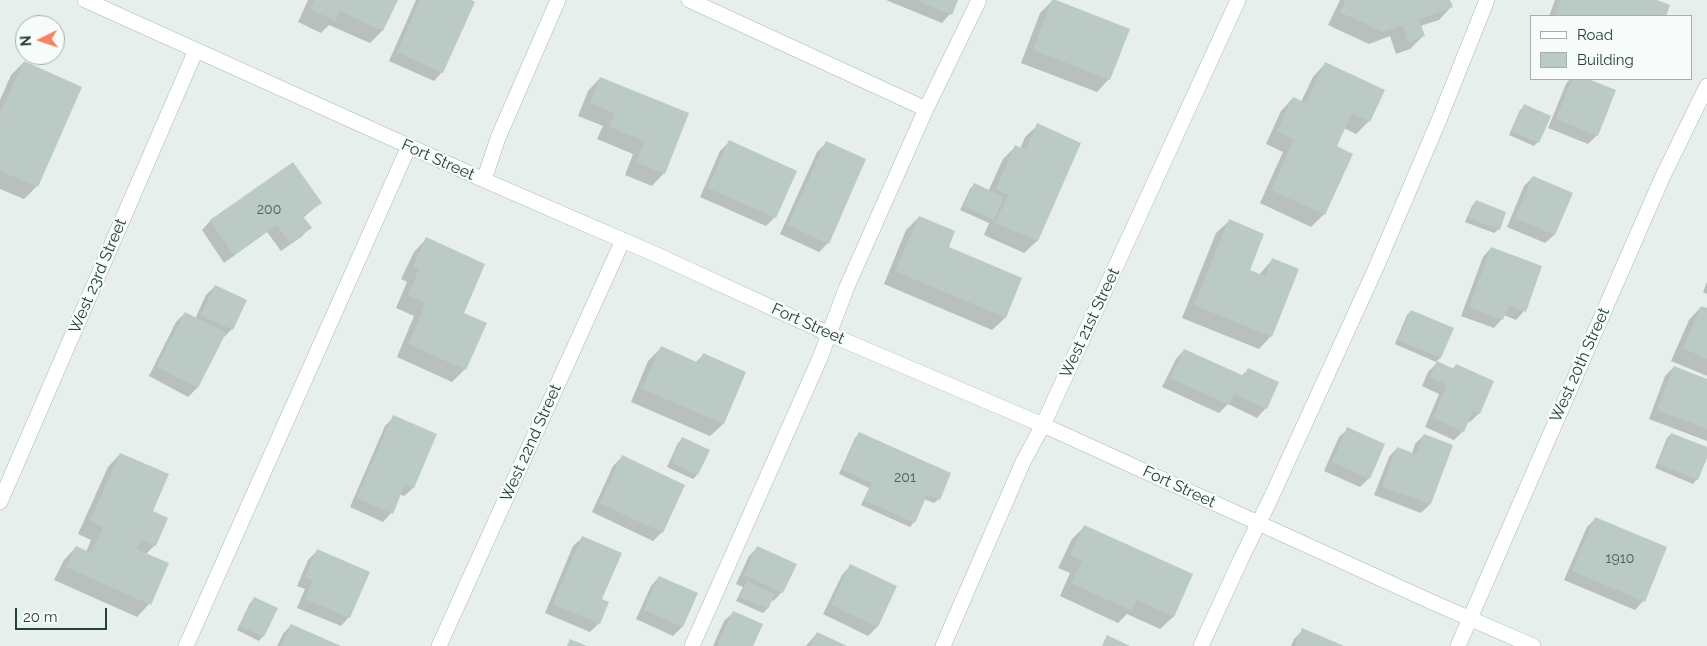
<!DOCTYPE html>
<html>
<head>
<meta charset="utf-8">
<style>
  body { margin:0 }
  #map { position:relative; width:1707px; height:646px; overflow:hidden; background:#e6efeb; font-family:Raleway,sans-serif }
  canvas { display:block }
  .legend { position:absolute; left:1530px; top:15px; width:162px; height:65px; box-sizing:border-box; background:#f7fbf9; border:1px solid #a3b1ad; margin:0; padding:6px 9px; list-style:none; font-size:15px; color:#24423a }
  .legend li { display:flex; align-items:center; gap:10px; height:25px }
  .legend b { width:25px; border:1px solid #a3b1ad }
  .north { position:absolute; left:15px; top:15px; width:50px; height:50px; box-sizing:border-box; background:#f7fbf9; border:1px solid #a3b1ad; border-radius:50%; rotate:266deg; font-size:14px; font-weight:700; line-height:20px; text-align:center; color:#24423a }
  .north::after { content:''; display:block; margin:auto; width:18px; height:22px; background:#f4845f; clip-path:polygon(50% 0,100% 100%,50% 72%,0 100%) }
  .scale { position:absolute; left:15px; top:608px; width:92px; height:22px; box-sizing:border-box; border:2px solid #24423a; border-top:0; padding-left:6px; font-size:15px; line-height:18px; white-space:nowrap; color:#24423a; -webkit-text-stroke:4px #f7fbf9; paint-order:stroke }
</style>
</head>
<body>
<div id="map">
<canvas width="1707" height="646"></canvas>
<ul class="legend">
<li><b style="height:6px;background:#fff"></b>Road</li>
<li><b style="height:14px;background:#bbcac4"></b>Building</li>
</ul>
<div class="north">N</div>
<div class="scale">20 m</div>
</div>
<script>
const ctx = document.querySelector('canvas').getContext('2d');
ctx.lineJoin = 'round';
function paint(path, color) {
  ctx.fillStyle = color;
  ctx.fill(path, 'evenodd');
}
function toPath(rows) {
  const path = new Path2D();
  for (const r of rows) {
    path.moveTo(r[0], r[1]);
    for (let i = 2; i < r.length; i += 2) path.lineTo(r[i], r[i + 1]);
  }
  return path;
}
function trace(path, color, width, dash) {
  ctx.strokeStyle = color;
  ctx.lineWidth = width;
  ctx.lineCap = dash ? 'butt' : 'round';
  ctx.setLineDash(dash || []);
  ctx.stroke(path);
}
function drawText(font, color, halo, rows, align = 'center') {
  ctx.font = font + ' Raleway,sans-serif';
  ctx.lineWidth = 4.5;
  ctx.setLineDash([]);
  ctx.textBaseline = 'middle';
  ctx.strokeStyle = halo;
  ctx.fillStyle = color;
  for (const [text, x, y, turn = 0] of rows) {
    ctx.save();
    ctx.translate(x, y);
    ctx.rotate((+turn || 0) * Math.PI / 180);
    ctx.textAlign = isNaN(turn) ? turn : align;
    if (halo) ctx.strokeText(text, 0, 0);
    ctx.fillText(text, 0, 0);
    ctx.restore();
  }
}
paint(toPath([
  [308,0,396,0,382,31,370,43,329,25,321,33,298,22],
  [416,0,468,0,442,72,434,81,389,61],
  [886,0,956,0,950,14,942,23],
  [1053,0,1109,79,1097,92,1021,63,1040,13],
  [1340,0,1449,0,1451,7,1439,20,1420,26,1423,36,1410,49,1396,54,1390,36,1369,44,1328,25],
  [1555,0,1654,0,1669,5,1665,16,1549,16],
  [24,62,81,88,36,187,24,199,0,189,0,100,11,75],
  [1325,64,1369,121,1356,134,1344,128,1335,147,1324,214,1311,227,1260,203,1283,152,1266,144,1281,111,1293,98,1301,102,1313,77],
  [600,78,688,114,664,173,652,186,625,175,633,154,597,139,603,126,578,116,588,91],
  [1570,79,1585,79,1614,90,1597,135,1588,144,1548,128,1566,84],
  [1525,106,1538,142,1534,146,1509,135,1520,110],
  [1038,125,1080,144,1037,241,1024,253,984,235,989,223,960,210,970,189,974,185,988,192,1003,159,1015,147,1020,149,1025,137],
  [729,142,775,217,766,226,700,197,720,151],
  [826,143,828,243,819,252,780,234,817,152],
  [293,163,320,203,303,218,310,228,301,237,281,251,267,232,224,263,202,230,210,221],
  [1533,177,1571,193,1554,235,1545,243,1507,227,1524,186],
  [1476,201,1499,229,1494,233,1465,222,1472,206],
  [919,217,947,247,1021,279,1005,318,992,330,884,284,906,230],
  [1229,221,1248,271,1259,275,1272,260,1271,336,1259,349,1182,318,1216,233],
  [426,239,462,313,485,324,465,369,452,382,397,357,414,316,396,308,407,282,401,279,414,252],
  [1491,248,1524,311,1516,320,1504,315,1502,319,1494,328,1461,316,1483,257],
  [1707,282,1707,294,1703,292],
  [215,286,232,329,223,338,197,388,188,397,149,376,176,322,185,313,195,319,206,295],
  [1701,307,1707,310,1707,376,1671,361,1689,320],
  [1411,311,1452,329,1440,358,1436,362,1395,344,1407,315],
  [661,348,695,363,703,355,744,372,723,424,710,436,631,402,648,361],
  [1184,350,1241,376,1248,370,1277,383,1265,409,1257,418,1228,404,1219,413,1162,387,1176,359],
  [1437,363,1452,370,1456,365,1493,382,1479,413,1470,422,1467,421,1463,431,1454,440,1425,427,1439,394,1422,386,1428,372],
  [1674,367,1707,380,1707,441,1649,419,1665,376],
  [394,417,435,435,413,488,404,496,400,494,391,513,383,522,350,507,385,426],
  [1348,429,1369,478,1360,487,1324,471,1339,437],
  [859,433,939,499,934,503,924,499,914,522,910,527,861,505,869,488,839,474,855,438],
  [1671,434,1707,448,1707,455,1697,479,1693,484,1655,468,1667,438],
  [1424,435,1451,445,1430,504,1421,513,1374,495,1389,457,1397,448,1412,454,1415,444],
  [682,439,697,475,693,479,667,467,678,443],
  [120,454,151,511,155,545,146,554,149,604,137,617,54,580,64,560,76,547,86,552,91,540,78,534,108,467],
  [622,457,662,532,653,541,592,512,613,466],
  [1596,518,1643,601,1635,610,1564,580,1587,527],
  [1084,527,1192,575,1173,617,1160,629,1127,614,1118,623,1060,596,1070,573,1058,568,1072,539],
  [582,538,599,623,590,632,545,613,573,546],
  [758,547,782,592,773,601,771,600,767,609,763,613,736,601,743,587,736,584,749,556],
  [317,551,349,617,341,626,297,608,305,589,297,586,308,560],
  [850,566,896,587,877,627,868,636,823,614,842,575],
  [659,577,697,593,682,627,673,636,636,619,651,586],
  [255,598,263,636,259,641,237,630,250,603],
  [733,613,752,646,713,646,724,621],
  [291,625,338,646,277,646,283,634],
  [1303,630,1341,646,1291,646,1294,639],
  [817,633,845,646,806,646]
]), '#0003');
paint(toPath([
  [314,0,398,0,383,31,339,11,335,21,310,9],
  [420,0,472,0,475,2,443,73,397,52],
  [916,0,958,0,952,15],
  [1052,0,1056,0,1130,29,1110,80,1033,50],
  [1346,0,1450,0,1453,7,1419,19,1425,36,1408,42,1403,25,1382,32,1340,12],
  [1560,0,1657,0,1670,5,1666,16,1574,16,1570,15,1570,16,1554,16],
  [24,61,82,87,38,187,0,171,0,113],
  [1325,62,1385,90,1370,122,1352,113,1337,146,1353,154,1325,215,1271,190,1294,139,1277,131,1293,97,1306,103],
  [600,77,689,113,665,174,636,162,645,141,609,127,614,113,590,103],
  [1572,79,1588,79,1616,90,1598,136,1556,119],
  [1524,104,1551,116,1539,143,1512,131],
  [1037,123,1081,143,1038,241,995,223,1008,195,996,189,1015,145,1026,150],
  [729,140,797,171,776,218,708,188],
  [826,141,866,159,829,244,788,225],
  [293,162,322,203,303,216,312,228,290,243,277,225,234,255,210,220],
  [1533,176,1573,193,1555,235,1515,218],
  [974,183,1004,197,994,220,964,206],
  [1476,200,1506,212,1500,230,1469,218],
  [919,216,955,231,949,247,1022,278,1006,318,895,271],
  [1229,219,1264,234,1250,270,1265,276,1272,258,1299,269,1272,337,1194,305],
  [426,237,485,264,464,313,487,323,466,370,408,344,426,303,408,295,419,269,413,267],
  [1491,247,1542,266,1526,312,1509,305,1503,320,1469,307],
  [215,285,247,300,233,330,201,315],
  [1701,306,1707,308,1707,359,1683,348],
  [1411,310,1454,328,1441,358,1398,340],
  [185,312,226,333,198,388,157,367],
  [661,346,699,363,703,353,746,372,724,424,642,389],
  [1184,349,1244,376,1248,368,1279,382,1267,409,1234,394,1229,405,1170,378],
  [1437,361,1454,369,1456,364,1494,381,1480,414,1473,411,1464,432,1433,418,1447,385,1430,377],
  [1674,366,1707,379,1707,429,1657,410],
  [393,415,437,434,414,488,405,484,393,514,357,498],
  [1347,427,1385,444,1370,479,1332,462],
  [859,432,951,473,940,500,927,495,915,523,864,500,872,483,842,470],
  [1671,433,1707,447,1707,458,1698,480,1658,464],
  [1424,434,1453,445,1431,504,1382,487,1397,447,1416,454],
  [682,437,710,450,698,475,671,463],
  [120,453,169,474,153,511,168,518,156,546,141,540,136,549,169,563,151,605,66,567,76,546,91,553,103,527,90,521],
  [622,455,685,485,663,533,600,503],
  [1595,517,1667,547,1645,602,1572,571],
  [1084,525,1193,574,1174,617,1137,600,1132,611,1071,583,1082,561,1070,555],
  [582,536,622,553,602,599,609,602,600,624,553,604],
  [757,546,797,564,783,593,744,575],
  [317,549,370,572,350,618,305,599,313,580,305,577],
  [850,564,897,586,878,627,831,605],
  [659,576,698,593,683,627,644,610],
  [747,581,775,594,768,609,740,597],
  [254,597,278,608,264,637,240,626],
  [733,611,763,624,753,646,717,646],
  [291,624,341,646,281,646],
  [1302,628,1344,646,1295,646],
  [817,632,847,646,810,646],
  [1107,635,1130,646,1102,646],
  [570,639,587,646,567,646]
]), '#bbcac4');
const minor = toPath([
  [85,0,484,180,657,255,829,334,1043,425,1434,603,1533,646],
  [689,0,926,109],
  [484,180,498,138,558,0],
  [0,502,196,50],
  [186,646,409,146],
  [439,646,623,240],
  [692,646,820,358,846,289,926,109,979,0],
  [943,646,1023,462,1043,425,1238,0],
  [1201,646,1240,561,1270,500,1375,270,1439,120,1487,0],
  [1458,646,1662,178,1707,86]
]);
trace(minor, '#a8b8b2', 16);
trace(minor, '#fff', 15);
drawText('14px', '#4a645c', null, [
  ["200",269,210],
  ["201",905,478],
  ["1910",1620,559]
]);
drawText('16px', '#24423a', '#f7fbf9', [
  ["Fort Street",438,160,24],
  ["West 23rd Street",98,276,-67],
  ["West 21st Street",1090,323,-65],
  ["Fort Street",808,324,24],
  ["West 20th Street",1580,365,-66],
  ["West 22nd Street",531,443,-66],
  ["Fort Street",1179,487,25]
]);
</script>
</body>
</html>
